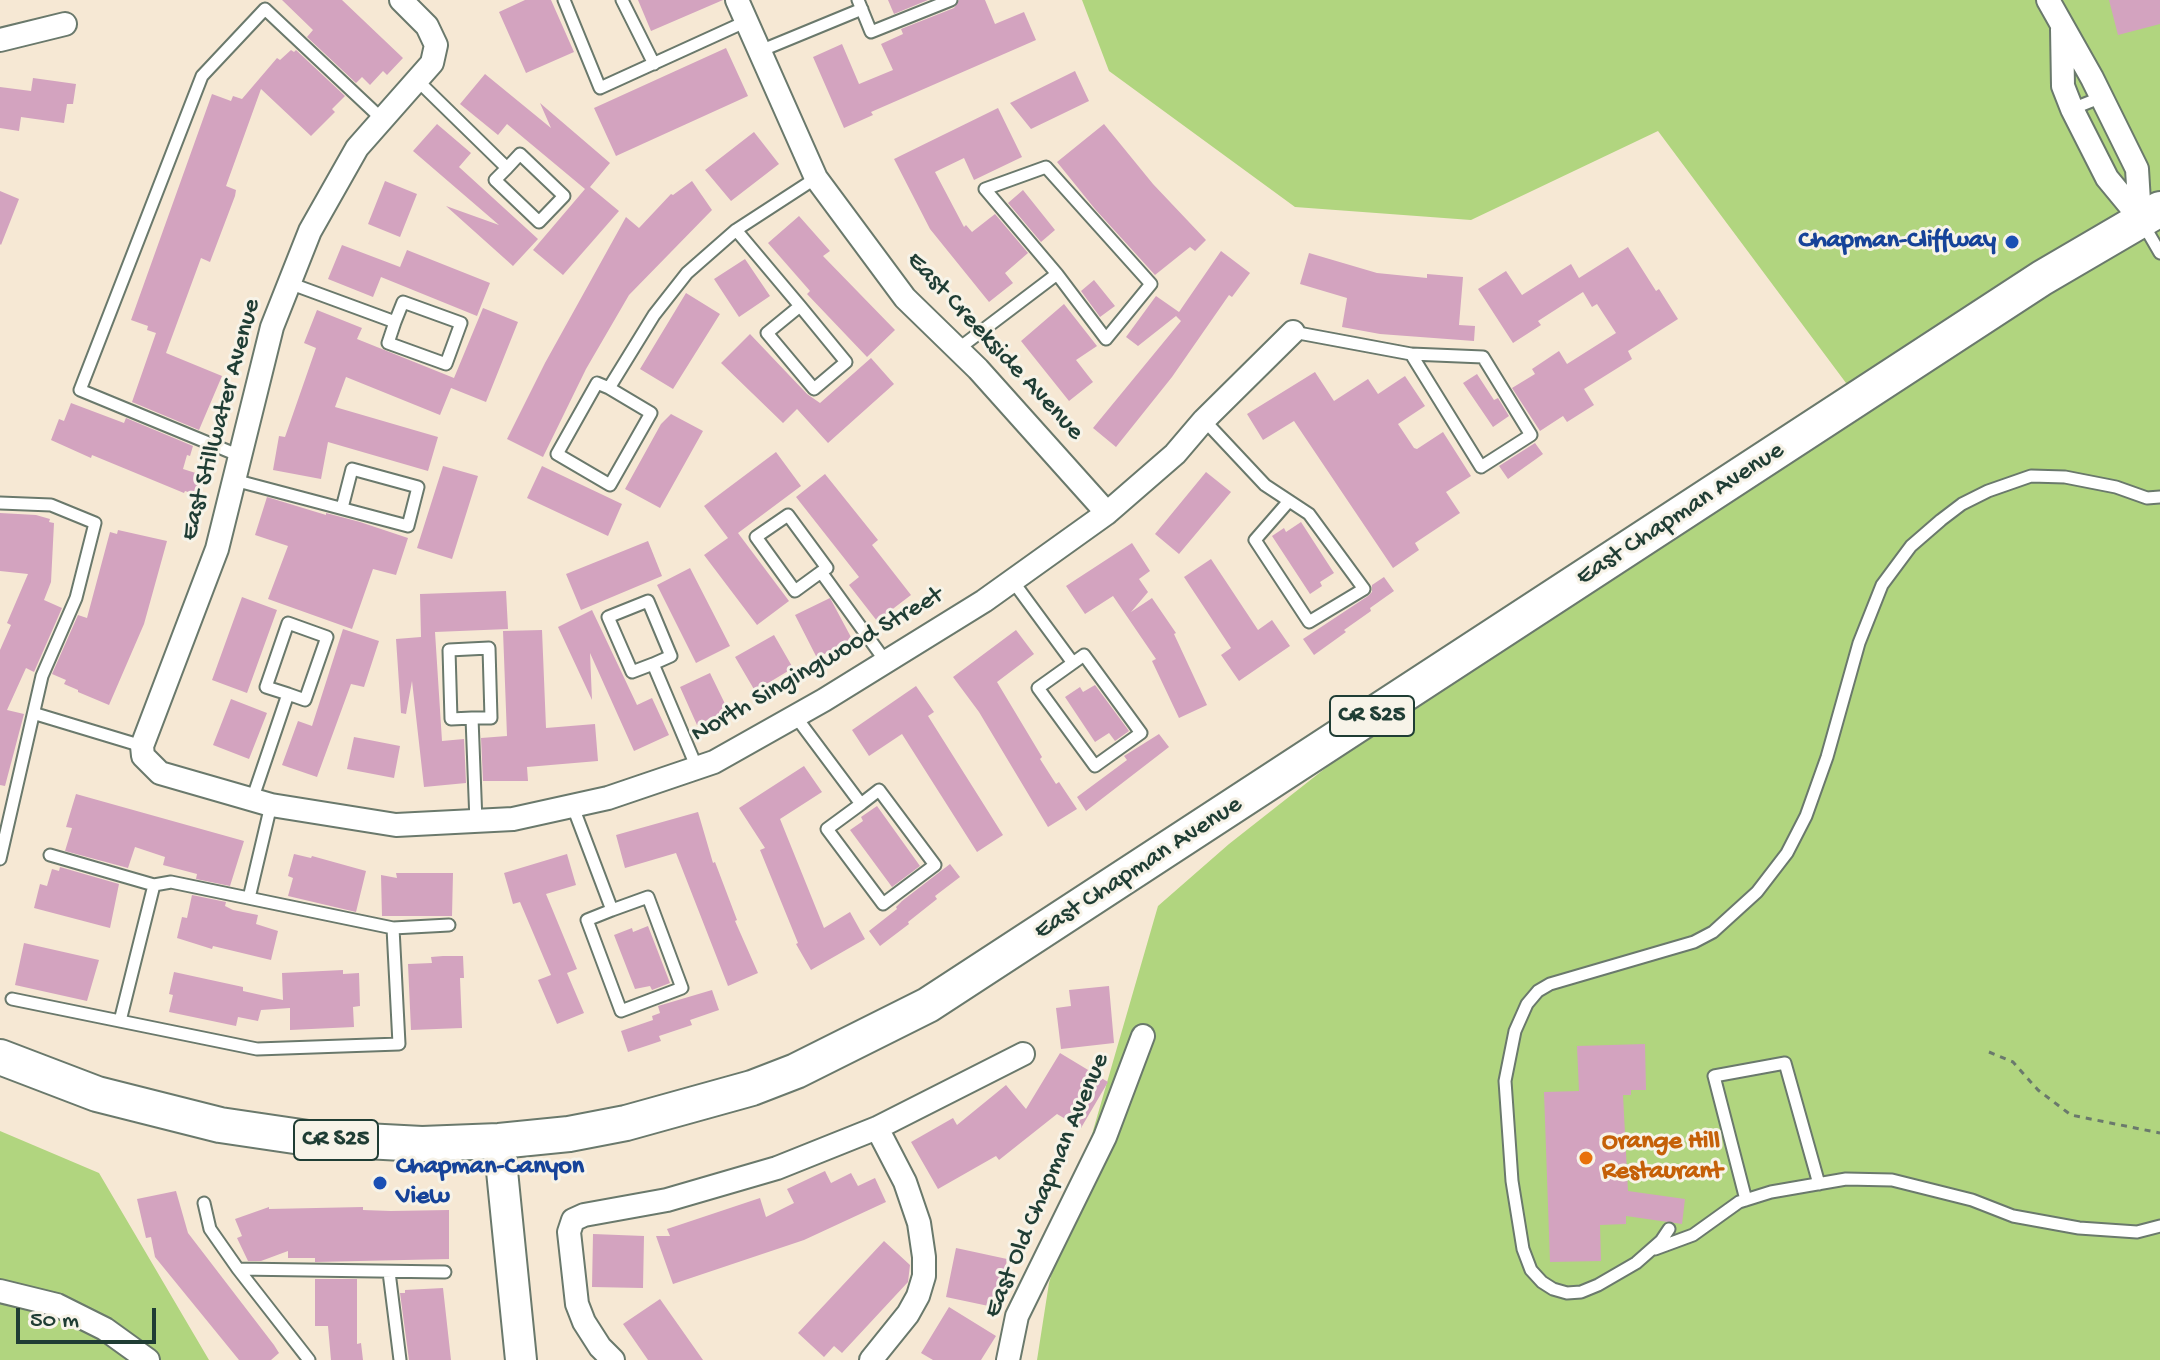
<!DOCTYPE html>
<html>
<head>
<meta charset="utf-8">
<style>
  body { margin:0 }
  #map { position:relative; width:2160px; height:1360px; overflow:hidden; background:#f6e8d4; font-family:"Gochi Hand",sans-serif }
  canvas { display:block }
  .scale { position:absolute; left:16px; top:1308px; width:140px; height:36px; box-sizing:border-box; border:4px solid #1f3d34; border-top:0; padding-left:10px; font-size:24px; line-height:28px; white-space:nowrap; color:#1f3d34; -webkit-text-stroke:6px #f7f3e8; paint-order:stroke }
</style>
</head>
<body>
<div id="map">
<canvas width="2160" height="1360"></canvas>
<div class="scale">50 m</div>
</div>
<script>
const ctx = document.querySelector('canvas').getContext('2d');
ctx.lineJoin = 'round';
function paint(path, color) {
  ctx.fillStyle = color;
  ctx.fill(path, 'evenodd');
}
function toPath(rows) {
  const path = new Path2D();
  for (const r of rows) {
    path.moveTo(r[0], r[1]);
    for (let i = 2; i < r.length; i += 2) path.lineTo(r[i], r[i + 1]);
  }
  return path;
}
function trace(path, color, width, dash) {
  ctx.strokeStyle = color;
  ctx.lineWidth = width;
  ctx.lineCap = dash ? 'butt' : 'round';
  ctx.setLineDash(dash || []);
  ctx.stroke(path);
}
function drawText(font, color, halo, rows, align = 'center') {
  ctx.font = font + ' "Gochi Hand",sans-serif';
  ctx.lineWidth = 6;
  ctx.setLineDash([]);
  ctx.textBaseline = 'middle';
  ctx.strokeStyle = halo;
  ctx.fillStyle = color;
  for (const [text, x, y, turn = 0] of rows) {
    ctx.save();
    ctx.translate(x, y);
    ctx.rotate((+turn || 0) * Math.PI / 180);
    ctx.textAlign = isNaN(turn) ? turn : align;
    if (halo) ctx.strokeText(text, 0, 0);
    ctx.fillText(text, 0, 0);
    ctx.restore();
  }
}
paint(toPath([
  [1082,0,2160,0,2160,1360,1037,1360,1049,1283,1158,906,1229,844,1519,616,1852,391,1658,131,1471,220,1295,207,1109,71],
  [0,1131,99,1173,209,1360,0,1360]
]), '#b1d57f');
paint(toPath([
  [282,0,342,0,403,58,387,75,383,71,370,85,362,77,356,83,307,37,313,30],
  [525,0,551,0,574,52,526,73,499,12],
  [638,0,723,0,651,31],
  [888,0,928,0,894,14],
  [959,0,985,0,995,24,1024,12,1036,40,871,112,873,115,844,128,813,57,842,44,859,84,893,70,881,44,903,34,901,29,954,8],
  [2109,0,2160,0,2160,24,2118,35],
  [726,48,748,96,616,156,594,108],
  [291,50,294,52,296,50,345,96,332,109,335,112,311,136,261,89,226,186,236,190,235,196,210,262,201,258,166,353,222,376,199,430,132,402,156,333,147,330,148,326,131,320,212,94,231,101,233,96,242,99,277,58,280,60],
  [1075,71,1089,101,1031,129,1010,103],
  [485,74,551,128,540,103,610,163,590,187,619,211,563,275,533,250,585,189,507,124,498,135,460,104],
  [33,78,76,84,73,104,67,104,64,123,21,117,19,131,0,128,0,87,31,91],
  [998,108,1022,157,974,180,964,158,935,172,964,227,966,225,972,232,995,214,1028,253,1005,273,1013,283,989,302,930,229,894,159],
  [437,124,471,153,459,167,538,239,513,266,446,206,499,225,413,151],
  [1104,124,1153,184,1206,240,1195,251,1190,247,1155,275,1095,209,1057,162],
  [754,132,779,164,731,201,705,170],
  [385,181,417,194,400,237,368,224],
  [692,181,712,210,629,295,586,369,543,457,507,439,545,363,626,217,639,228,671,194,673,195],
  [1023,190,1055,230,1041,242,1008,203],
  [0,191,19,199,1,245,0,244],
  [799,216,830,251,823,256,895,330,867,357,807,294,810,291,768,243],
  [342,245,400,267,407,250,490,283,477,316,381,277,373,297,328,279],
  [1628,247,1656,291,1659,289,1678,319,1628,351,1632,359,1584,389,1594,405,1567,422,1563,416,1540,431,1512,388,1535,374,1532,369,1559,351,1567,364,1616,333,1597,304,1592,307,1583,292,1538,321,1541,325,1513,343,1478,289,1506,271,1522,295,1571,264,1579,278],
  [1221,251,1250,273,1232,297,1229,295,1172,377,1116,447,1093,428,1181,321,1176,316,1138,346,1126,337,1156,296,1179,312],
  [1309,253,1377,273,1427,278,1427,274,1463,277,1459,325,1475,326,1474,341,1380,334,1342,327,1347,298,1300,284],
  [745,259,770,296,739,317,714,279],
  [1094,280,1115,306,1100,317,1081,291],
  [686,293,720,314,673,389,640,369],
  [1064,304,1097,346,1076,360,1093,382,1069,401,1021,341],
  [483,308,518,322,486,402,451,388,440,415,346,377,335,407,438,437,428,471,328,442,321,479,273,470,279,436,285,437,316,348,304,343,317,310,362,328,357,339,454,378],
  [750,334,807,394,820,403,871,358,894,384,828,443,797,409,783,423,721,363],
  [1315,372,1334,401,1368,379,1378,394,1405,376,1425,406,1398,424,1414,448,1417,449,1443,432,1471,476,1446,492,1460,513,1415,543,1419,550,1393,568,1294,421,1263,440,1247,414],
  [1477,374,1494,400,1498,398,1509,416,1493,427,1463,383],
  [71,403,124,423,126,418,193,446,190,456,187,455,183,469,202,475,194,494,185,491,184,493,92,455,91,458,51,440,59,419,64,421],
  [671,414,703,431,660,508,625,489,661,424],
  [1535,443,1543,454,1508,479,1499,466],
  [776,452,801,486,738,533,789,601,757,625,704,555,728,538,704,506],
  [443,466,478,476,452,559,417,548],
  [542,466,622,504,608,536,527,498],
  [1206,472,1231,492,1179,554,1155,534],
  [825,474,878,540,872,545,911,595,877,621,849,585,859,577,796,497],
  [267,497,326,515,326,513,360,522,408,538,396,575,373,569,352,629,268,599,288,546,255,535],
  [0,513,36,515,50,519,49,522,54,523,51,582,44,600,62,608,34,672,26,668,7,710,24,714,5,786,0,785,0,650,11,625,7,623,28,574,0,571],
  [1301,522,1334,573,1320,582,1322,586,1310,594,1272,536,1284,528,1286,532],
  [118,530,167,541,144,624,109,705,78,692,78,690,64,684,66,680,52,674,78,615,87,618,110,532,117,534],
  [648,541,662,576,581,610,566,574],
  [1132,543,1150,571,1139,579,1148,592,1131,612,1152,598,1176,633,1174,634,1207,705,1179,718,1152,661,1156,659,1113,596,1085,614,1066,586],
  [1211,559,1258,630,1272,620,1290,646,1239,681,1221,655,1231,648,1184,577],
  [690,568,730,646,696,663,657,585],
  [1384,577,1394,591,1370,608,1371,611,1344,630,1346,632,1314,655,1303,639,1368,596,1372,592,1372,585],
  [506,591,508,629,435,632,442,741,464,739,466,783,424,787,412,681,406,714,401,713,396,639,421,637,420,594],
  [242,597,277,610,247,693,212,680],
  [830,598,852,639,817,658,795,615],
  [592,610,637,705,652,698,669,735,634,751,590,653,592,700,558,627],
  [343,629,379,641,364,687,351,684,317,777,282,765,298,721,312,726],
  [542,630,546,728,595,724,598,761,527,767,528,781,483,781,481,738,507,736,503,631],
  [1016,630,1034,654,997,682,1042,757,1040,759,1056,784,1059,782,1077,809,1048,827,979,712,953,677],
  [774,635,793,668,755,691,735,657],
  [710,673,728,710,697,725,680,687],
  [1095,685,1129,731,1115,741,1109,733,1095,742,1065,697,1080,687,1083,692],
  [916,686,934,712,928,716,1003,835,977,852,902,734,869,756,852,730],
  [231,699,267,713,249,759,213,745],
  [1159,734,1169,747,1086,811,1077,797,1127,760,1124,756],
  [354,737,400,746,394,778,347,769],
  [804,766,822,792,780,819,824,928,850,912,865,939,811,970,796,944,798,943,760,850,765,848,739,808],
  [76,794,244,841,230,886,196,879,197,874,163,865,165,857,135,847,128,868,65,851,72,828,66,827],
  [877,806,920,866,892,887,850,830,863,821,861,817],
  [698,812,713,863,715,862,737,920,735,921,758,973,728,986,676,853,625,868,616,835],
  [294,854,311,858,312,856,366,871,356,912,288,896,293,878,288,876],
  [567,854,576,885,546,894,577,969,567,973,584,1013,557,1024,538,980,551,975,520,902,513,904,504,873],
  [950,864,960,877,935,896,937,899,908,922,909,924,880,946,869,931,897,909,896,907,902,901],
  [60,867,119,884,110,928,34,908,40,884,47,886,52,869,59,871],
  [396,873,453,873,452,916,382,916,381,875,397,878],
  [192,895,226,902,225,906,233,910,258,915,256,924,278,931,271,960,213,946,212,949,177,938,182,917,187,918],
  [648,926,670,983,652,990,650,986,635,989,614,935,632,928,633,932],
  [24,943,99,960,87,1001,15,985],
  [443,956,463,956,464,978,460,978,462,1028,411,1030,408,964,432,963,431,957],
  [343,970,343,974,359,973,360,1006,353,1007,354,1027,290,1030,290,1008,261,1010,258,1021,238,1017,236,1026,169,1012,173,995,169,994,174,972,243,987,243,991,283,1000,282,973],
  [1109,986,1114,1043,1061,1049,1056,1008,1071,1006,1069,990],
  [712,990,719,1010,690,1020,692,1025,659,1036,661,1041,628,1052,621,1031,653,1020,652,1016,660,1013,658,1006],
  [1645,1044,1646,1090,1631,1090,1631,1095,1623,1095,1628,1191,1685,1199,1682,1224,1626,1216,1626,1224,1600,1225,1601,1261,1550,1262,1544,1092,1579,1091,1577,1046],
  [1060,1053,1108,1082,1081,1128,1057,1114,999,1160,996,1156,938,1189,911,1142,953,1118,957,1125,1006,1085,1026,1109],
  [825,1171,831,1183,851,1173,858,1186,875,1178,886,1202,804,1240,673,1284,656,1236,670,1236,667,1229,760,1198,766,1217,794,1203,787,1189],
  [176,1191,188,1233,274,1345,279,1353,271,1360,239,1360,155,1257,151,1237,146,1238,137,1199],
  [269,1207,269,1209,363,1207,363,1210,391,1211,449,1210,449,1259,315,1262,315,1258,288,1258,288,1251,261,1261,248,1261,237,1238,242,1236,235,1219],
  [593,1234,644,1236,643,1288,592,1287],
  [884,1241,910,1265,908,1282,842,1353,834,1346,824,1357,798,1333],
  [956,1248,1007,1259,998,1308,946,1297],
  [315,1279,357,1279,357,1344,361,1343,363,1360,331,1360,328,1326,315,1326],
  [443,1288,451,1360,409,1360,400,1293,405,1293,405,1290],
  [660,1299,703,1360,648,1360,623,1324],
  [949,1307,996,1336,981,1360,933,1360,921,1353]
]), '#d3a3bf');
const lane = toPath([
  [564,0,600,88,747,21],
  [622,0,654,64],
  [858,0,871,32,951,0],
  [760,51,862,9],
  [418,81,507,168,495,180,539,222,564,196,520,154,507,168],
  [2072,109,2102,97],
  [2142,222,2160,253],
  [736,230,800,306,846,362,814,389,767,333,800,306],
  [289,283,395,322,388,343,446,364,461,323,403,302,395,322],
  [1293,332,1411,354,1481,467,1531,435,1483,357,1411,354],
  [958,349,1057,274,1106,339,1151,284,1046,167,985,189,1057,274],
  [609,388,651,413,610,485,557,454,597,383,609,388,654,315,687,273,736,230,816,178],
  [1204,420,1265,485,1309,514,1364,589,1309,622,1255,540,1289,501],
  [240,456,80,390,202,76,265,9,383,120],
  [234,480,408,526,418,487,352,469,342,508],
  [0,503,51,505,95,523,76,598,42,676,0,859],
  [821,572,795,591,756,537,788,515,827,568,821,572,886,662],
  [1012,580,1073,663,1084,655,1141,733,1095,766,1038,688,1073,663],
  [653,664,632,672,608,617,648,601,671,656,653,664,697,768],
  [36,714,142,746],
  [796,717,861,804,879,790,935,865,883,904,827,829,861,804],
  [472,718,451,719,449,650,489,648,491,718,472,718,476,822],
  [252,800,288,694,305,700,327,637,288,623,266,687,288,694],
  [573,807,612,910,648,897,682,988,621,1011,587,920,612,910],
  [50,855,154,885,171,882,393,928,449,925],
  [249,898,271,805],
  [12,999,257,1049,399,1044,393,928],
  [120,1021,154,885],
  [1746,1200,1714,1076,1785,1063,1819,1184],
  [204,1203,210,1229,238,1269,309,1360],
  [1669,1229,1661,1241,1636,1263,1598,1285,1581,1292,1567,1293,1553,1289,1542,1282,1531,1270,1523,1249,1512,1181,1505,1081,1515,1031,1527,1004,1538,991,1550,984,1694,942,1713,932,1757,892,1787,853,1806,816,1827,757,1859,643,1882,585,1911,546,1941,520,1962,504,1988,491,2031,476,2065,477,2116,487,2147,498,2160,497],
  [1655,1249,1693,1235,1739,1202,1771,1192,1846,1179,1892,1180,1972,1200,2013,1216,2079,1228,2137,1232,2160,1226],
  [238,1269,445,1272],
  [389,1272,400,1360]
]);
const street = toPath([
  [401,0,427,26,436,45,432,63,357,148,310,231,272,327,217,549,142,746,143,756,160,773,271,805,396,825,513,819,608,798,714,762,824,700,984,601,1107,513,1175,454,1204,420,1293,332],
  [737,0,816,178,905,298,978,369,1107,513],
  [2048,0,2092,78,2137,169,2140,218],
  [2062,29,2063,86,2072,109,2107,178,2140,218],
  [0,40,65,24],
  [0,1291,57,1305,105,1329,148,1360],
  [613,1360,600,1347,584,1322,577,1304,569,1232,573,1220,584,1215,667,1200,777,1168,877,1128,1023,1054],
  [871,1360,908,1314,918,1296,924,1276,924,1257,919,1223,905,1182,877,1128],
  [1008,1360,1017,1316,1105,1137,1143,1036]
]);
const secondary = toPath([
  [499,1141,521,1360]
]);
const primary = toPath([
  [0,1057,97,1094,220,1125,308,1138,422,1144,499,1141,569,1134,626,1123,752,1088,796,1071,928,1005,2042,278,2160,209]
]);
trace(lane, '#6a796c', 15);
trace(street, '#6a796c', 26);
trace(secondary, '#6a796c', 34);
trace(primary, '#6a796c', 38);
trace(toPath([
  [1989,1052,2013,1062,2038,1090,2071,1115,2160,1133]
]), '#6a796c', 3, [6, 6]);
trace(lane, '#fff', 11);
trace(street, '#fff', 22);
trace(secondary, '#fff', 30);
trace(primary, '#fff', 34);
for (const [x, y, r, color] of [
  [2012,242,8,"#1a4fb4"],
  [1586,1158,8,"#e8710a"],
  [380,1183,8,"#1a4fb4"]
]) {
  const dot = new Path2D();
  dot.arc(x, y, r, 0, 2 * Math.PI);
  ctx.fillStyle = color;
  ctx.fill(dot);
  trace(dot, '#f7f3e8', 3);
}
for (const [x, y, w] of [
  [1372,716,84],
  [336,1140,84]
]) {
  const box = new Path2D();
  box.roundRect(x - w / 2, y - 20, w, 40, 6);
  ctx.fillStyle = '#f7f3e8';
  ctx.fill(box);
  trace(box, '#1f3d34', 2);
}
drawText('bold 24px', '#1f3d34', null, [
  ["CR S25",1372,716],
  ["CR S25",336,1140]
]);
drawText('bold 26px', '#164399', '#f7f3e8', [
  ["Chapman-Cliffway",1996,242],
  ["Chapman-Canyon",396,1168,"left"],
  ["View",396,1198,"left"]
], 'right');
drawText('26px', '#1f3d34', '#f7f3e8', [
  ["East Creekside Avenue",994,347,47],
  ["East Stillwater Avenue",222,420,-75],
  ["East Chapman Avenue",1681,515,-33],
  ["North Singingwood Street",818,666,-30],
  ["East Chapman Avenue",1139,869,-33],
  ["East Old Chapman Avenue",1048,1186,-67]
]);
drawText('bold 26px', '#c56008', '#f7f3e8', [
  ["Orange Hill",1602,1143],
  ["Restaurant",1602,1173]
], 'left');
</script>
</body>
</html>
